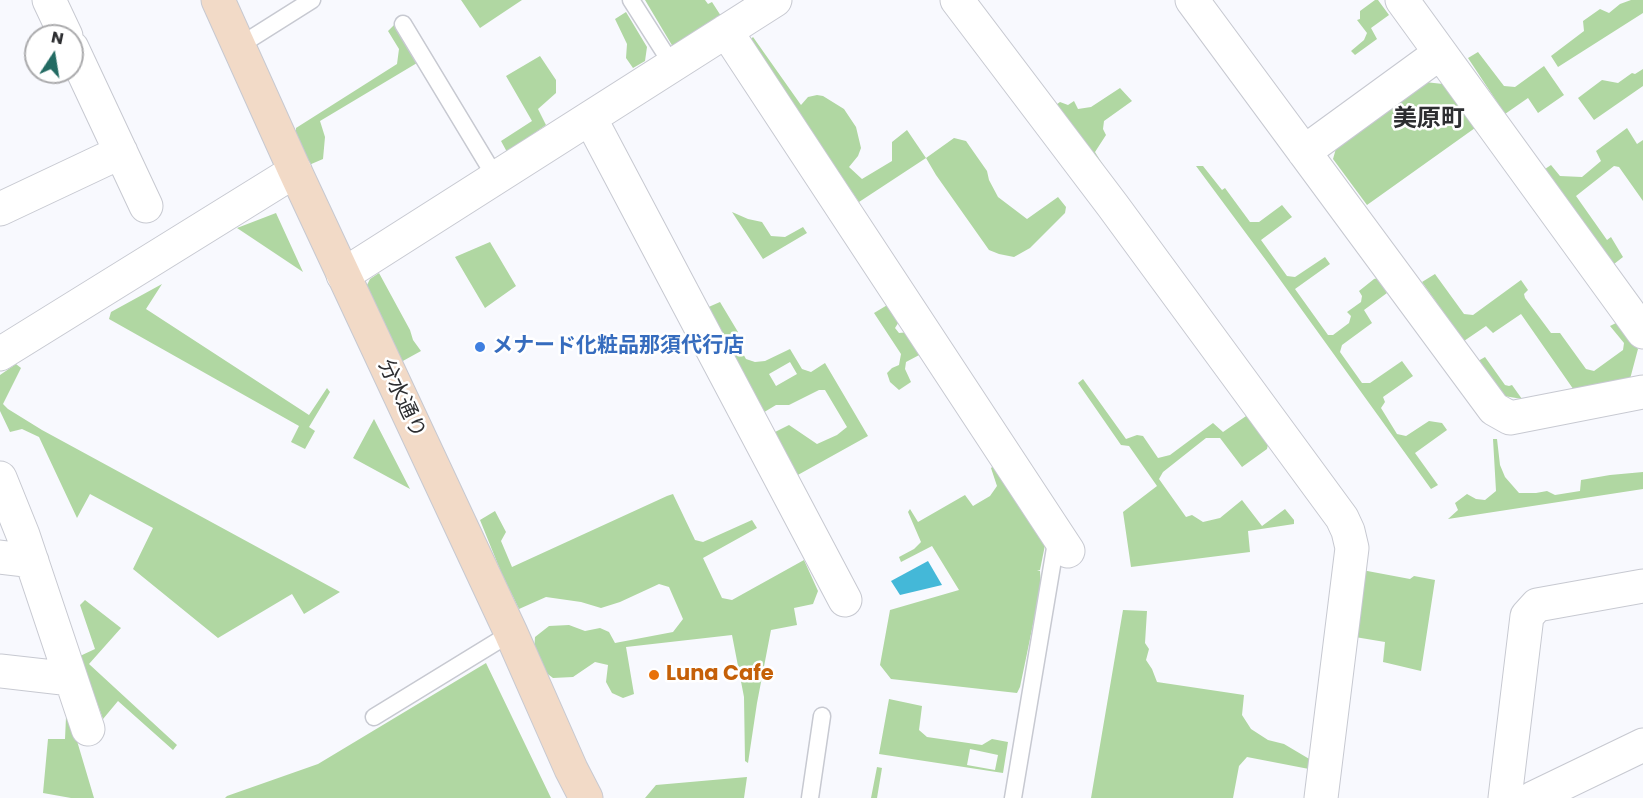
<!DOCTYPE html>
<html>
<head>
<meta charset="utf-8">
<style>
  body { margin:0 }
  #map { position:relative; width:1643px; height:798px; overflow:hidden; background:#f8f9fe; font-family:Poppins,sans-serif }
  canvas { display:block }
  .north { position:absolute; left:24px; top:24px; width:60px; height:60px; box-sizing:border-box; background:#fff; border:2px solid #ababad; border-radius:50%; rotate:12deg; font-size:16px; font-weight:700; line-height:24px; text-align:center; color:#2d2e31 }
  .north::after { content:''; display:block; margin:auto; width:21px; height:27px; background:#236b63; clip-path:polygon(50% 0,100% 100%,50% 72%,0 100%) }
</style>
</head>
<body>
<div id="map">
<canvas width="1643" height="798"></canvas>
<div class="north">N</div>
</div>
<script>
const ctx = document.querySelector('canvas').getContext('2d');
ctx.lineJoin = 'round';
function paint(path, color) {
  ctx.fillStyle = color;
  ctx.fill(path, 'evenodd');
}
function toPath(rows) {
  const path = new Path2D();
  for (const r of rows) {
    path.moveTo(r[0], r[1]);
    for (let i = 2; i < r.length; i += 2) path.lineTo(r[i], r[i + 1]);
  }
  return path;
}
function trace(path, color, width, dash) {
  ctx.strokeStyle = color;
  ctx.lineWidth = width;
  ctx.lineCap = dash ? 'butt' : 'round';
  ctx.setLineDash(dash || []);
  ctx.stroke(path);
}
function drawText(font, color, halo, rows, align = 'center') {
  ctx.font = font + ' Poppins,"Noto Sans JP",sans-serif';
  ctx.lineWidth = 5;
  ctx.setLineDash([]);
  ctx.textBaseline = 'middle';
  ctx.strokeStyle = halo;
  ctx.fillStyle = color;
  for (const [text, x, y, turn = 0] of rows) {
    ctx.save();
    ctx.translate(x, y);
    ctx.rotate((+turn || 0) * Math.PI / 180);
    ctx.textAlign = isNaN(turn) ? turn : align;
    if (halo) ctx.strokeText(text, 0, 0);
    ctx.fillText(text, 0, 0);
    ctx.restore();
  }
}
paint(toPath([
  [461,0,522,0,480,28],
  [645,0,705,0,708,4,712,2,721,16,673,47],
  [1375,0,1378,0,1389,15,1371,28,1377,39,1355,55,1351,51,1364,40,1367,33,1357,20,1360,19,1360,11],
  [1631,0,1643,0,1643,13,1558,67,1551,56,1584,31,1583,21,1600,9,1609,13,1620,4],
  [626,12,647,47,645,61,633,68,626,58,627,44,615,19],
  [395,24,417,63,320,121,325,137,323,159,309,165,296,136,296,128,397,64,399,49,388,31],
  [753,37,801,105,808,97,817,95,823,96,844,109,856,127,861,148,858,156,849,167,862,179,892,161,892,142,907,130,926,158,954,138,966,141,987,171,989,180,998,197,1027,219,1058,197,1066,207,1065,213,1030,248,1014,257,999,254,989,250,936,175,926,158,859,202,749,41],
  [1478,52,1504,86,1515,87,1544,66,1564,95,1538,113,1528,98,1505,114,1468,58],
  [540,56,556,80,556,93,538,109,546,125,507,152,501,141,532,121,506,76],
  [1643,69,1643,86,1594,120,1578,98,1602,80,1618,83,1632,73,1635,74],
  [1425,82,1443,84,1475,128,1367,205,1333,159,1337,145],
  [1120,88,1132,101,1104,121,1103,129,1106,135,1095,152,1113,181,1053,107,1060,102,1068,105,1074,101,1078,109,1091,107],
  [1627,128,1637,144,1643,140,1643,201,1619,167,1614,166,1576,196,1607,240,1611,237,1623,257,1614,264,1545,169,1551,165,1560,176,1582,177,1601,161,1596,151],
  [1196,166,1203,166,1222,190,1225,188,1250,222,1259,222,1282,205,1292,217,1261,240,1287,276,1295,277,1325,257,1330,264,1295,289,1328,335,1333,335,1349,323,1351,316,1347,312,1361,302,1362,296,1359,291,1374,279,1378,278,1387,293,1364,310,1372,323,1342,345,1340,352,1362,383,1370,383,1402,361,1413,376,1383,397,1385,402,1381,408,1397,434,1406,436,1429,421,1442,423,1447,430,1415,453,1438,485,1431,489,1268,263],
  [732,212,748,219,762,222,771,236,785,237,803,227,807,233,763,259],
  [276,213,303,272,237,228],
  [490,242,516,286,485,308,455,257],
  [379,273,410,330,413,340,421,351,401,362,366,287,370,279],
  [1435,274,1464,314,1473,315,1521,280,1528,290,1524,294,1525,298,1551,333,1560,333,1586,369,1594,371,1623,350,1624,343,1610,326,1618,322,1638,349,1630,379,1576,393,1521,314,1493,333,1486,326,1464,341,1422,282],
  [162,284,146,309,309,415,327,388,330,392,309,427,315,431,305,449,291,442,299,426,109,319,111,312],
  [720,302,738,332,734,338,746,359,755,362,765,361,790,349,802,369,811,372,825,363,868,436,796,476,773,433,789,425,817,444,837,435,847,427,825,390,819,390,789,405,776,405,761,414,704,309],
  [790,362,797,374,776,386,769,374],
  [889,304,900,320,895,328,899,333,909,332,923,353,906,362,905,369,911,382,899,390,890,382,887,373,892,368,899,365,901,354,874,313],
  [1485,357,1505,385,1509,386,1512,385,1522,399,1504,396,1478,361],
  [16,364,21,368,3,404,8,409,42,430,340,592,304,614,292,594,218,638,133,569,153,528,90,494,77,518,39,437,22,429,10,432,0,411,0,375],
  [1083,379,1126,439,1137,435,1143,436,1158,458,1170,455,1213,423,1223,432,1249,414,1269,440,1267,449,1242,467,1220,438,1206,438,1163,472,1159,479,1186,517,1192,515,1203,522,1220,518,1242,500,1262,526,1285,509,1294,520,1294,524,1248,531,1250,552,1131,567,1123,512,1157,486,1129,446,1121,445,1078,383],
  [374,419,410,489,353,458],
  [1493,439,1497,439,1500,465,1505,477,1519,493,1536,493,1547,491,1555,495,1580,491,1581,480,1610,475,1643,472,1643,489,1448,519,1458,510,1455,503,1467,494,1476,499,1485,500,1496,491],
  [998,462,1047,535,1040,570,1037,570,1040,571,1041,586,1020,687,1017,693,891,679,880,665,890,610,959,590,932,546,901,562,899,557,914,549,921,542,908,512,910,509,918,522,965,495,973,506,990,496,997,486,991,468],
  [673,494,695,540,703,542,752,520,757,528,703,558,722,598,732,600,804,560,818,591,813,604,794,608,797,625,771,630,757,703,748,763,745,761,744,697,732,635,626,647,634,694,623,698,612,693,606,682,608,665,595,662,573,677,553,678,545,672,534,652,535,637,549,626,569,625,585,631,600,628,609,632,615,643,673,632,683,619,669,587,659,584,620,602,601,608,581,602,546,597,519,609,501,572,480,520,495,511,506,532,501,541,512,567,667,496],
  [1362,570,1410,579,1414,576,1435,580,1421,671,1383,662,1385,642,1355,637],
  [85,600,121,628,89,664,177,745,173,750,118,701,103,719,80,656,95,649,80,605],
  [1123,610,1147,611,1145,643,1149,649,1146,660,1152,669,1157,682,1244,695,1242,715,1251,729,1268,740,1284,744,1311,760,1309,769,1247,757,1239,766,1233,798,1091,798],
  [486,663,551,798,225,798,227,796,318,764],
  [889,699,922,706,919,730,927,737,982,745,992,739,1008,742,1003,773,879,754],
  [970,749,998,755,995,770,967,765],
  [69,714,94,798,71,798,43,793,48,739,65,739,66,717],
  [877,767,882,768,877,798,871,798],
  [747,777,744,798,645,798,656,785]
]), '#b0d7a2');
paint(toPath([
  [928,561,942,585,900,595,891,581]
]), '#44b8d8');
const lane = toPath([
  [631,0,673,66],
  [403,24,496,178],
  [239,46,312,0],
  [374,717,511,633],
  [810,798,822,716],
  [1013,798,1057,536]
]);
const street = toPath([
  [49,0,66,36],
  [957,0,1113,206,1342,518,1348,531,1352,548,1321,798],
  [1192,0,1494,409,1510,418,1643,392],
  [1402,0,1643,332],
  [726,31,1068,551],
  [72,48,146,206],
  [590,118,845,600],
  [1304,152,1440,53],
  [0,209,121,152],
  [343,275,775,0],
  [0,354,295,171],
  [0,478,23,535,88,729],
  [0,557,32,561],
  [0,671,71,679],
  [1505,798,1527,616,1537,605,1643,586],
  [1533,798,1643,745]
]);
const secondary = toPath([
  [218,0,295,171,511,633,571,769,586,798]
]);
trace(lane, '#c7c9d1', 19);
trace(street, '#c7c9d1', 35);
trace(secondary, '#c7c9d1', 35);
trace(lane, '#fff', 16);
trace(street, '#fff', 33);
trace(secondary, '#f2dac7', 33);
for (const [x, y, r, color] of [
  [480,347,6,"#3f7fe0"],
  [654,675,6,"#e8710a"]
]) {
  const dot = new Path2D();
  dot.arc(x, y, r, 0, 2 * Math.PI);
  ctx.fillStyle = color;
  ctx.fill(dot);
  trace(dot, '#fff', 2);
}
drawText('bold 21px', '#366cbe', '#fff', [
  ["メナード化粧品那須代行店",492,347]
], 'left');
drawText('21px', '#2d2e31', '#fff', [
  ["分水通り",401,399,65]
]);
drawText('bold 21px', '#c56008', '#fff', [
  ["Luna Cafe",666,675]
], 'left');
drawText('bold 24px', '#2d2e31', '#fff', [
  ["美原町",1429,120]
]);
</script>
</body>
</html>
